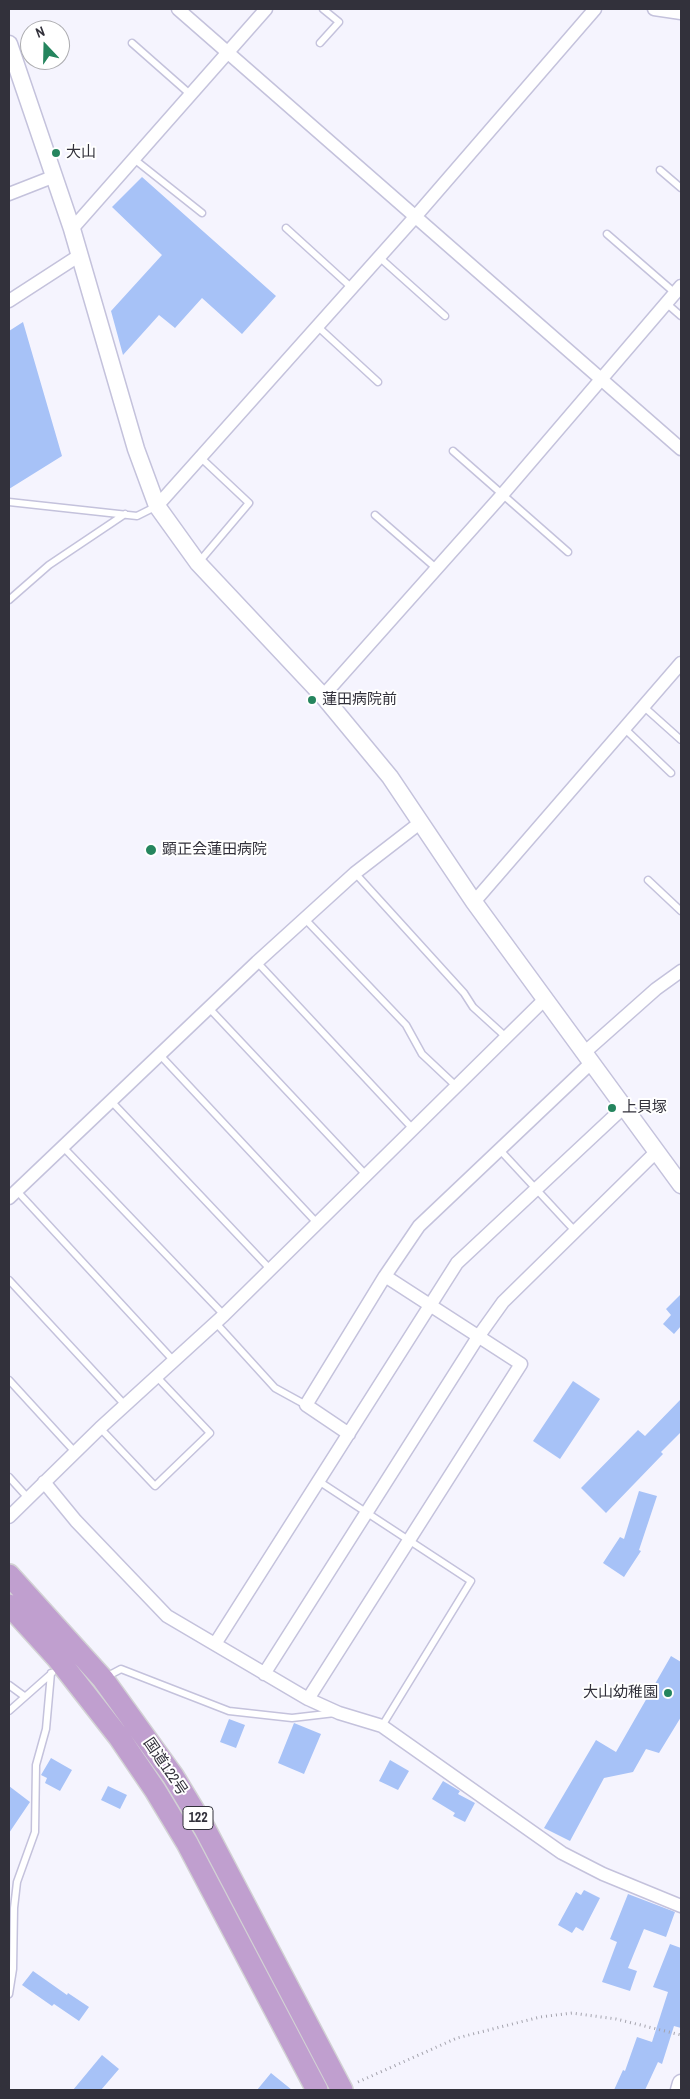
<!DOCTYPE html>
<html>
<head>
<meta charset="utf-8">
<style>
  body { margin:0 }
  #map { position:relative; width:690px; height:2099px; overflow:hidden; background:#f5f4fe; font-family:"Archivo Narrow",sans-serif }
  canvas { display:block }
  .frame { position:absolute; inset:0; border:10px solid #32313b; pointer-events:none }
  .north { position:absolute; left:20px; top:20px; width:50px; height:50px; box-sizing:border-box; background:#fff; border:1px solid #adadb1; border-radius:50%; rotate:339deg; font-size:14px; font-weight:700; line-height:20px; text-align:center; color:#32313b }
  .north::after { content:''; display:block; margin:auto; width:18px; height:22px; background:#25855e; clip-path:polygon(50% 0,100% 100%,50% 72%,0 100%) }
</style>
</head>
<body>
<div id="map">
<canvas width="690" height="2099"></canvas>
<div class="frame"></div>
<div class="north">N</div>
</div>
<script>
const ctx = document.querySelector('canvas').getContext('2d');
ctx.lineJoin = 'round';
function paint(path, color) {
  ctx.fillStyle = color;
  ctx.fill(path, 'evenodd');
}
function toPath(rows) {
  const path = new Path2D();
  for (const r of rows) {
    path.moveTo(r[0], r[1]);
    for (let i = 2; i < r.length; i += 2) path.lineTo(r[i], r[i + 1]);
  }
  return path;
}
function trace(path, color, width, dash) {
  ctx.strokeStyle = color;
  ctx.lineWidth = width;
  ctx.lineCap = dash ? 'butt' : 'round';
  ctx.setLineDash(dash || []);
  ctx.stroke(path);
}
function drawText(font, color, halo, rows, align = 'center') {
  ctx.font = font + ' "Archivo Narrow","Noto Sans JP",sans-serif';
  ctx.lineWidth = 4;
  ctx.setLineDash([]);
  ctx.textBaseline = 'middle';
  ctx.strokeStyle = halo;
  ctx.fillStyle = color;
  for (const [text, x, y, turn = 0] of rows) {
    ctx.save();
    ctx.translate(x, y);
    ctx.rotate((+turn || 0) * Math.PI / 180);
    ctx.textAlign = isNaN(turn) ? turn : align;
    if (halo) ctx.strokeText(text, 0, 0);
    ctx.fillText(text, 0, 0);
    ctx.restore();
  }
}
paint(toPath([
  [142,177,276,296,242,334,202,298,175,328,159,315,123,355,111,311,162,255,112,207],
  [23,322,62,456,9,489,9,331],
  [681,1294,681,1326,674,1334,663,1324,671,1315,666,1309],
  [573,1381,600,1399,560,1459,533,1441],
  [681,1399,681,1432,661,1452,663,1454,606,1513,581,1488,638,1430,645,1436],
  [639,1491,657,1496,639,1550,641,1551,624,1577,603,1563,620,1537,624,1539],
  [671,1656,681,1662,681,1717,659,1753,646,1749,633,1772,604,1778,570,1841,544,1828,596,1740,616,1752],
  [229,1719,245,1725,236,1748,220,1742],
  [294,1723,321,1734,304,1774,278,1763],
  [51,1758,72,1770,60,1791,45,1783,47,1778,41,1775],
  [390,1760,409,1771,398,1790,379,1781],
  [443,1781,460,1791,458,1794,475,1803,465,1822,453,1816,455,1813,432,1799],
  [9,1786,30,1802,9,1833],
  [108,1786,127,1795,120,1809,101,1800],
  [584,1890,600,1898,583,1931,576,1927,572,1933,558,1925,576,1892,581,1895],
  [628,1894,675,1912,666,1937,644,1929,628,1968,637,1971,630,1991,602,1982,617,1942,610,1939],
  [670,1944,681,1948,681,2028,674,2026,662,2064,658,2062,645,2090,614,2090,623,2070,625,2071,637,2037,652,2042,668,1992,653,1987],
  [33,1971,67,1995,68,1993,89,2007,79,2021,54,2004,52,2006,22,1985],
  [102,2055,119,2069,101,2090,73,2090],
  [271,2073,292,2090,257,2090]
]), '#a7c2f7');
const service = toPath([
  [132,43,191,95],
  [320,43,339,22,323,9],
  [134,159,202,213],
  [660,170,681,188],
  [286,228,352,288],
  [607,234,675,293],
  [379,257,445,316],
  [666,303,681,316],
  [317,326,378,382],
  [453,451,568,552],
  [9,502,137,516,157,506],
  [375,515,436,568],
  [199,562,249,503,200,457],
  [9,600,49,565,125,514],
  [643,706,681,740],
  [624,728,671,773],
  [355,873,464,993,473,1007,506,1037],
  [648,880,681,911],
  [305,919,406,1025,422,1054,456,1086],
  [257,962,413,1129],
  [209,1008,366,1175],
  [160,1055,317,1223],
  [111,1101,270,1269],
  [63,1147,224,1315],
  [499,1149,575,1231],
  [17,1191,173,1360],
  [9,1280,125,1405],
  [215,1322,275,1388,306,1405],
  [9,1380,75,1452],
  [100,1428,155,1486,210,1433,156,1376],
  [9,1477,28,1498],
  [320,1482,471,1581,382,1726],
  [106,1677,121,1669,229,1711,292,1718,335,1713],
  [9,1685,24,1696],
  [9,1711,52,1673],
  [9,1994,13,1969,14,1908,17,1882,35,1832,36,1765,46,1729,51,1673]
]);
const minor = toPath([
  [178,9,681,449],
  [654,9,681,13],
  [9,194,55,176],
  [72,229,266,9],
  [9,301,80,255],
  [157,506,415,217,595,9],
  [323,696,502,495,681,286],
  [474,902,681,663],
  [585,1052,656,989,681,971],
  [9,1198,257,962,355,873,421,822],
  [349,1434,306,1405,385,1276,419,1226,592,1062],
  [44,1482,76,1521,167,1616,308,1699,339,1713,382,1726,562,1853,603,1874,681,1906],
  [9,1517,100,1428,224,1315,546,998],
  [215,1644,457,1263,624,1107],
  [264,1674,478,1337,503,1302,657,1151],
  [308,1699,521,1364,385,1276]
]);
const tertiary = toPath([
  [9,44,72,229,136,449,157,506,198,563,323,696,390,777,474,902,681,1185],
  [679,2090,681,2083]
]);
const trunk = toPath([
  [9,1575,103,1679,173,1776,205,1829,342,2090],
  [9,1605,58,1659,119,1737,155,1790,187,1843,317,2090]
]);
trace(service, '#c4c2dc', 9);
trace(minor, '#c4c2dc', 15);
trace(tertiary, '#c4c2dc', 19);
trace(trunk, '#d2d2d4', 24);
trace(toPath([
  [358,2082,457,2038,540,2017,572,2013,616,2019,681,2035]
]), '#a4a3ad', 3, [1, 4]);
trace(service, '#fff', 6);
trace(minor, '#fff', 12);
trace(tertiary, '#fff', 16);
trace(trunk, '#c09fcf', 21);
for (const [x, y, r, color] of [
  [56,153,5,"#25855e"],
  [312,700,5,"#25855e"],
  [151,850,6,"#25855e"],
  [612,1108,5,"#25855e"],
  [668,1693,5,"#25855e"]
]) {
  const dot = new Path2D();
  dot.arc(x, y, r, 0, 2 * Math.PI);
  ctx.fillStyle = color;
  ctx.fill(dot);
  trace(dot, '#fff', 2);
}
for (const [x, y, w] of [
  [198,1818,30]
]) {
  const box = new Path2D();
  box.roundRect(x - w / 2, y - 11.5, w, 23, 4);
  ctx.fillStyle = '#fff';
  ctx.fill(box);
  trace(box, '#32313b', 1);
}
drawText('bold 14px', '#32313b', null, [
  ["122",198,1818]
]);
drawText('15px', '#32313b', '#fff', [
  ["大山",66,153],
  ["蓮田病院前",322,700],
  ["顕正会蓮田病院",162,850],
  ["上貝塚",622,1108],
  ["大山幼稚園",658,1693,"right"]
], 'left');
drawText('15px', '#32313b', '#fff', [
  ["国道122号",165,1767,56]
]);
</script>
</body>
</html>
